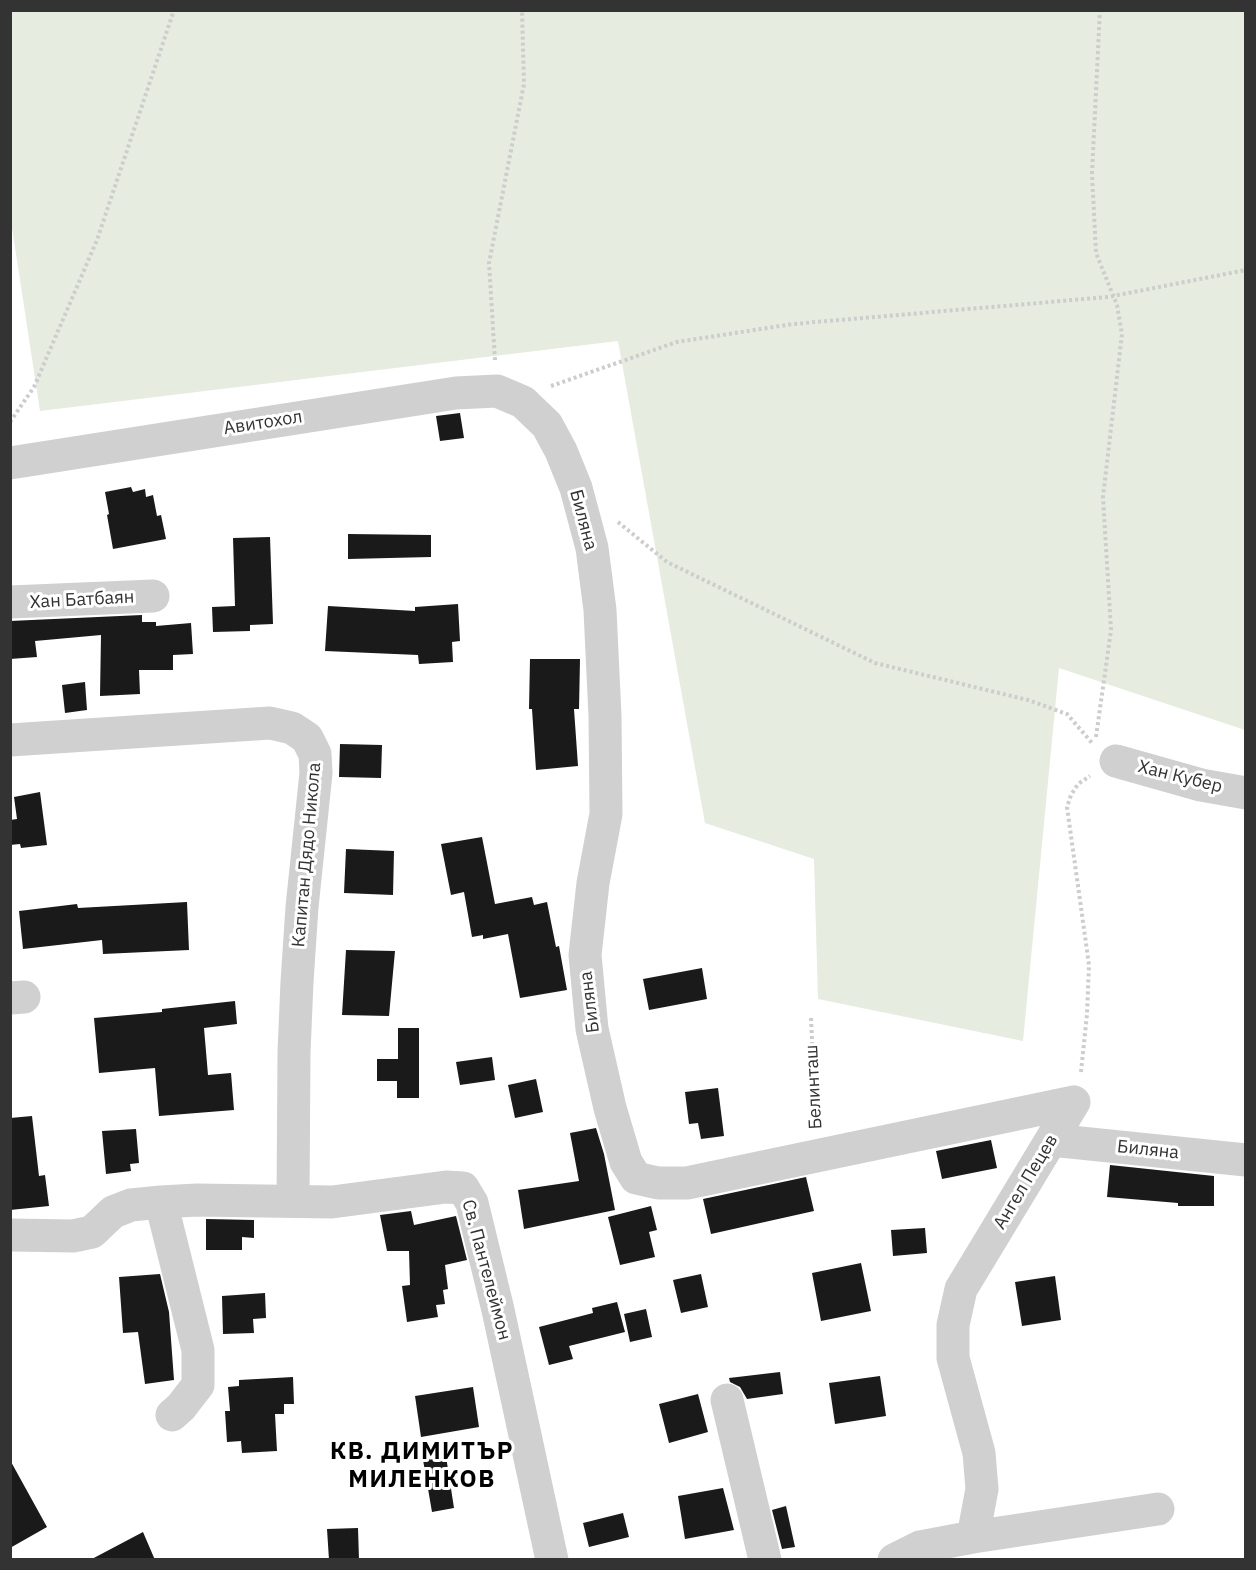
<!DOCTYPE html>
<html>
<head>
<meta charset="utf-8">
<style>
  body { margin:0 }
  #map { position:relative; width:1256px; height:1570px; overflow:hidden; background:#fff; font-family:"IBM Plex Sans",sans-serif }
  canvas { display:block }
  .frame { position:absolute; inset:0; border:12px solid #333; pointer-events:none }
</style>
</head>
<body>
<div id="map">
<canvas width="1256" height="1570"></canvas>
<div class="frame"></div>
</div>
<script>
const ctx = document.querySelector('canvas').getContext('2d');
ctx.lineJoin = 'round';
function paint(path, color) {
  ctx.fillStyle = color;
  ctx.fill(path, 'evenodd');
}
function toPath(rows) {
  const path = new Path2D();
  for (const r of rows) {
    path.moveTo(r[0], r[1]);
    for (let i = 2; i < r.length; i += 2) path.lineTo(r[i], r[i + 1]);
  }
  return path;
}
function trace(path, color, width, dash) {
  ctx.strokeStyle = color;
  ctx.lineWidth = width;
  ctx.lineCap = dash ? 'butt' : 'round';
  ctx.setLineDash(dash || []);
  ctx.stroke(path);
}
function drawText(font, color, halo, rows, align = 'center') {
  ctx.font = font + ' "IBM Plex Sans",sans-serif';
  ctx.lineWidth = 6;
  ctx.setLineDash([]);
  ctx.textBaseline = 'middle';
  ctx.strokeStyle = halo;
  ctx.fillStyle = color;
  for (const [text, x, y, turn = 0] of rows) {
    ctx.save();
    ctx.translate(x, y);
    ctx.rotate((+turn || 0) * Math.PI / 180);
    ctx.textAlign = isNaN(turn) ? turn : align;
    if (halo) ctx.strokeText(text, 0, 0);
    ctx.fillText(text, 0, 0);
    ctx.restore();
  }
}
paint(toPath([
  [10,11,1245,11,1245,730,1059,668,1023,1041,818,999,814,859,705,823,618,341,40,411,11,221]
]), '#e6ecdf');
paint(toPath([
  [460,413,464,438,440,441,436,416],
  [131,487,133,492,145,489,146,497,153,495,157,516,161,515,166,539,113,549,107,515,109,514,105,492],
  [348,534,431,535,431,557,348,559],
  [270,537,273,624,250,625,250,631,213,632,212,607,235,606,233,538],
  [458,604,460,641,452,642,453,662,419,664,418,655,325,651,328,606,415,611,415,607],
  [142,615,142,622,156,622,156,626,191,623,193,654,173,655,173,670,139,670,140,694,100,696,101,635,35,641,37,657,10,659,10,621],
  [530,659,580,659,579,709,574,709,578,766,536,770,532,709,529,709],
  [85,682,87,710,65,713,62,685],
  [340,744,382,745,381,778,339,777],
  [40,792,47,845,21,848,20,844,10,845,10,820,17,819,14,797],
  [482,837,495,904,532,897,534,905,547,902,556,947,559,946,567,990,520,998,508,934,483,939,483,935,472,937,464,892,451,895,441,844],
  [346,849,394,851,393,895,344,893],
  [187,902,189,950,103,954,102,940,23,949,19,911,77,904,78,908],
  [346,950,395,951,389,1016,342,1015],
  [702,968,707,999,649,1010,643,979],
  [235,1001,237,1024,204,1028,208,1075,231,1073,234,1110,159,1116,155,1068,99,1073,94,1018,162,1012,162,1009],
  [398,1028,419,1028,419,1098,397,1098,397,1081,377,1081,377,1059,398,1059],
  [492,1057,495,1080,460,1085,456,1062],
  [536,1079,543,1112,515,1118,508,1085],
  [718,1088,724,1136,701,1139,698,1123,689,1124,685,1092],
  [32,1116,39,1176,45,1175,49,1206,10,1210,10,1118],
  [596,1128,604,1154,615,1210,524,1229,518,1190,579,1181,570,1133],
  [136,1129,139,1163,130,1164,131,1171,106,1174,102,1131],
  [991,1140,997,1168,942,1179,936,1151],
  [1110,1165,1214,1176,1214,1206,1178,1206,1178,1203,1107,1197],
  [806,1177,814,1211,711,1234,703,1199],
  [651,1206,657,1230,649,1232,655,1257,620,1265,608,1217],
  [411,1211,414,1225,456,1216,467,1260,445,1265,448,1289,443,1290,445,1304,436,1305,438,1317,407,1322,402,1286,410,1285,409,1251,387,1251,380,1215],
  [206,1219,254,1220,254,1238,242,1237,242,1250,206,1250],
  [925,1228,927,1253,893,1256,891,1230],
  [861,1263,871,1311,821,1321,812,1273],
  [160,1274,169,1312,174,1380,145,1384,138,1332,123,1333,119,1277],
  [701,1274,708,1307,681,1313,673,1280],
  [1055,1276,1061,1320,1022,1326,1015,1282],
  [265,1293,266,1318,253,1319,254,1333,223,1334,222,1296],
  [617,1302,625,1332,569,1346,573,1359,549,1365,539,1327,593,1313,592,1308],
  [646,1309,652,1337,630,1342,624,1314],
  [780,1372,783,1394,747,1399,740,1387,730,1382,729,1378],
  [880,1376,886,1416,835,1424,829,1383],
  [293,1377,294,1404,284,1404,284,1414,275,1414,277,1451,242,1453,241,1441,227,1442,225,1411,230,1411,228,1387,239,1386,239,1380],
  [473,1387,479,1427,421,1437,415,1396],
  [698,1394,708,1432,669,1443,659,1404],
  [445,1450,454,1508,432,1512,422,1454],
  [10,1460,47,1527,10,1548],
  [723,1488,734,1530,685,1539,678,1496],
  [786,1506,795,1547,782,1549,772,1510],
  [623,1513,629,1537,589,1547,583,1523],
  [358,1528,359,1560,329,1560,327,1529],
  [143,1532,155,1560,90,1560]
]), '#1a1a1a');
trace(toPath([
  [495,360,489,263,524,84,522,10],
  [551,386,677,342,793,324,1108,297,1246,270],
  [10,422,34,387,97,240,174,10],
  [618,522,667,562,875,663,1028,700,1067,714,1093,744],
  [1096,737,1111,630,1103,497,1122,334,1117,305,1096,253,1092,173,1100,10],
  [811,1018,816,1124],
  [1081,1072,1087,1014,1089,965,1067,807,1071,795,1078,784,1090,776]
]), '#cdcdcd', 4, [3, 3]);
trace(toPath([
  [10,463,456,393,497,391,523,402,547,425,561,451,576,488,592,548,600,610,605,716,606,814,593,883,585,955,592,1029,610,1108,626,1162,636,1178,658,1183,687,1183,1074,1102],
  [10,602,153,596],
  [10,740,270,723,292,728,307,738,315,754,316,773,302,907,297,982,294,1052,293,1201],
  [1116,761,1201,785,1246,793],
  [10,998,24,997],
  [1051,1140,1246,1160],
  [161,1202,198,1350,198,1385,181,1407,172,1415],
  [10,1235,73,1236,92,1232,113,1212,131,1205,161,1202,197,1200,332,1202,446,1187,463,1188,472,1203,498,1310,552,1560],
  [727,1400,765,1560],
  [973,1537,1158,1509],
  [894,1560,920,1547,973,1537,982,1489,979,1453,953,1358,953,1325,961,1289,1074,1102]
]), '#d0d0d0', 33);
drawText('18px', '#333', '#fff', [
  ["Авитохол",263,423,-9],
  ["Биляна",583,520,75],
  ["Хан Батбаян",82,600,-3],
  ["Хан Кубер",1180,777,14],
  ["Капитан Дядо Никола",307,855,-85],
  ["Биляна",590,1002,-97],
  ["Белинташ",814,1087,-93],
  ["Биляна",1148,1150,6],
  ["Ангел Пецев",1026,1182,-59],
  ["Св. Пантелеймон",486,1270,75]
]);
ctx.letterSpacing = '1.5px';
drawText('bold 24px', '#000', '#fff', [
  ["КВ. ДИМИТЪР",422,1452],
  ["МИЛЕНКОВ",422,1480]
]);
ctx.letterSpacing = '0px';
</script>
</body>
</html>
